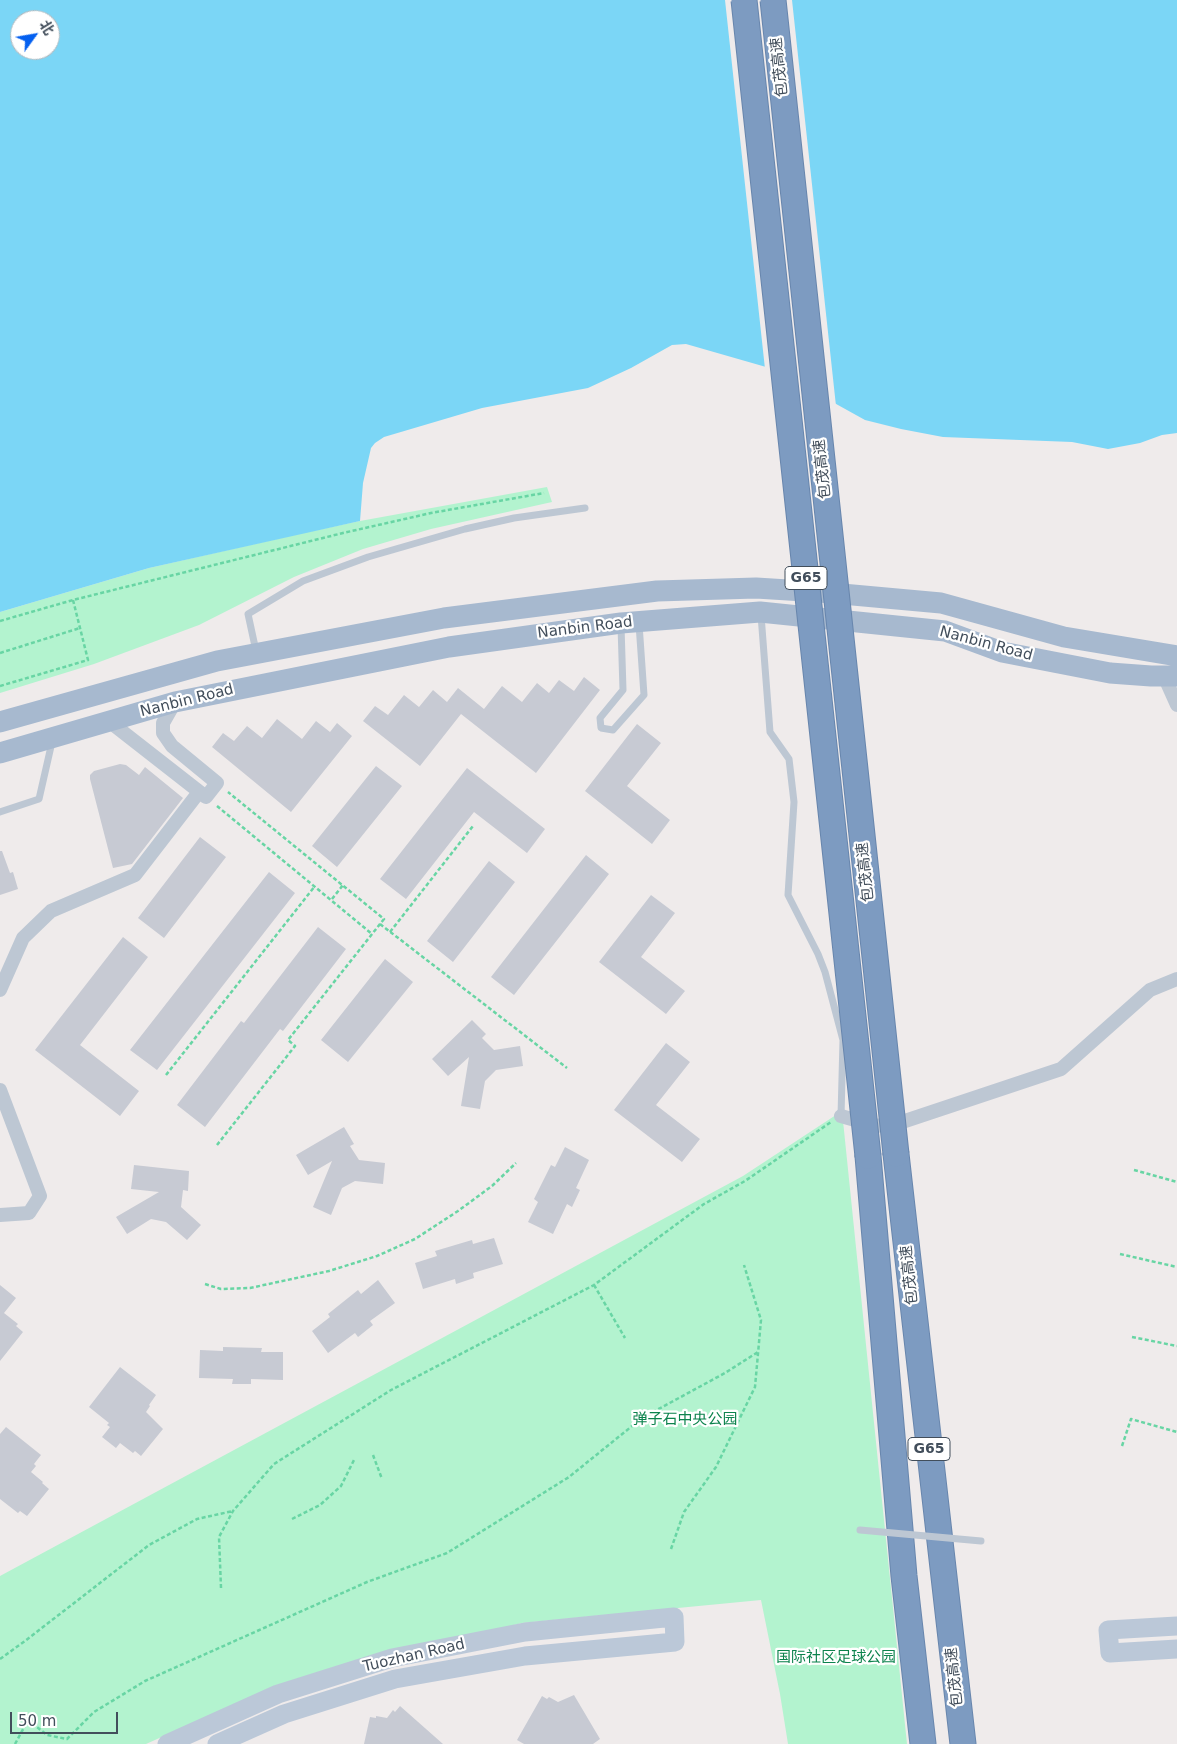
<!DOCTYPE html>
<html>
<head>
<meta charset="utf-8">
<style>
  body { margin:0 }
  #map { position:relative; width:1177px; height:1744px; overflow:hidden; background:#efebeb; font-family:"DejaVu Sans","Noto Sans SC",sans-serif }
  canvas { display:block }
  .north { position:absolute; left:10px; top:10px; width:50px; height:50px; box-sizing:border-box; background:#fff; border:1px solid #b3b8bd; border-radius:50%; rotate:58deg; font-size:14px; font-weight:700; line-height:20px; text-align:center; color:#424e5b }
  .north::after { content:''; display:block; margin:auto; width:18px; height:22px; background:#0460f0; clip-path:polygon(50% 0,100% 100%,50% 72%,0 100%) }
  .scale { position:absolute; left:10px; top:1712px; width:108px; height:22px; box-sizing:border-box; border:2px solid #424e5b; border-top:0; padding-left:6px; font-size:15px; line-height:18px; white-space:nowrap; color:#424e5b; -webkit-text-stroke:4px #fff; paint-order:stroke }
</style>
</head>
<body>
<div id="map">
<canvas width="1177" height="1744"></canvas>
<div class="north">北</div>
<div class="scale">50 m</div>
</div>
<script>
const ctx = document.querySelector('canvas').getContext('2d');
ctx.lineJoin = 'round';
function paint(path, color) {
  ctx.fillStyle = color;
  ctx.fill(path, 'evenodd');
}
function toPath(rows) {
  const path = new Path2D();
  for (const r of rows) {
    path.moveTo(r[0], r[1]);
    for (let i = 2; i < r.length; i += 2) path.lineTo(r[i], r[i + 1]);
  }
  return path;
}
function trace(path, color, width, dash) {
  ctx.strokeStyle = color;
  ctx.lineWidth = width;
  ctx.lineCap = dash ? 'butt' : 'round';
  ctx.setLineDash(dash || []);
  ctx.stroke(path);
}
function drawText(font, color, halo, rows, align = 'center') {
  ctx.font = font + ' "DejaVu Sans","Noto Sans SC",sans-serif';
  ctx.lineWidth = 4.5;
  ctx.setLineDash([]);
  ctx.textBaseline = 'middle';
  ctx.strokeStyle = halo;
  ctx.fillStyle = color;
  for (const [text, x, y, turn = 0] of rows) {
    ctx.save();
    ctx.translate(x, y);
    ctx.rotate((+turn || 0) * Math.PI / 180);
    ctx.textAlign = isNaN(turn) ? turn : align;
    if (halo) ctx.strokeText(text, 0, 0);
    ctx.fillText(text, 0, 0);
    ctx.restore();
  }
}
paint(toPath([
  [547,487,552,502,431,529,363,549,294,577,199,625,94,664,0,693,0,612,149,568,303,533,360,521],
  [842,1111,907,1744,788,1744,780,1694,761,1600,522,1623,271,1688,146,1744,0,1744,0,1576,743,1176]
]), '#b3f3cf');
paint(toPath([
  [0,0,1177,0,1177,433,1162,435,1140,443,1108,449,1072,442,943,437,901,429,865,420,773,369,686,344,672,345,631,368,588,388,482,408,384,437,375,443,371,448,363,483,360,521,149,568,0,612],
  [20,20,50,20,50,50,20,50]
]), '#7bd6f6');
paint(toPath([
  [725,0,792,0,836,406,772,371,765,369]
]), '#efebeb');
paint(toPath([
  [584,677,600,690,536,773,461,714,420,766,363,721,375,706,388,715,404,695,419,707,433,690,447,702,458,688,484,709,502,686,522,702,537,683,549,693,559,680,574,691],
  [277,719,302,739,316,721,330,732,337,723,352,736,291,812,212,747,223,733,234,741,247,726,262,738],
  [637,724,661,743,627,786,670,820,652,844,585,791],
  [120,764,126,765,139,775,145,767,183,798,132,864,113,868,90,779,90,775,94,771],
  [376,766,402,786,337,867,312,846],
  [467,768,545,829,527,853,474,812,406,899,380,879],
  [200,837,226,857,164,938,138,918],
  [0,851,2,851,10,873,13,872,18,889,0,895],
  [586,855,609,874,514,995,491,977],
  [489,861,515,882,453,962,427,941],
  [269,872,295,893,157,1070,130,1050],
  [651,895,675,913,641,957,685,991,666,1014,599,962],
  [318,927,346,949,283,1031,280,1029,205,1127,177,1105,241,1021,244,1023],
  [123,937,148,957,80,1045,139,1091,120,1116,35,1050],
  [385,959,413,982,348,1062,321,1040],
  [472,1020,486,1034,482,1038,494,1050,520,1046,523,1066,496,1070,485,1081,480,1109,461,1106,469,1057,448,1076,432,1059],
  [666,1043,690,1062,656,1105,700,1139,682,1162,614,1110],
  [344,1127,354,1144,350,1146,359,1160,385,1163,383,1184,355,1181,342,1188,331,1215,313,1207,332,1161,308,1175,296,1155],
  [565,1147,589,1160,576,1188,580,1190,572,1207,567,1204,553,1234,528,1222,538,1202,534,1199,551,1165,555,1167],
  [134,1165,189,1171,188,1191,183,1190,181,1207,201,1225,187,1240,166,1222,151,1219,127,1234,116,1217,159,1192,131,1189],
  [494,1238,503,1264,473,1273,474,1278,456,1284,455,1279,423,1289,415,1263,437,1256,435,1251,472,1240,473,1244],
  [378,1280,395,1303,370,1321,373,1325,358,1337,355,1333,328,1353,312,1331,330,1317,328,1314,358,1290,361,1294],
  [0,1285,16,1298,4,1313,18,1324,16,1326,23,1332,0,1361],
  [223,1347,262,1348,261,1352,283,1352,283,1380,251,1379,251,1384,232,1384,233,1379,199,1378,200,1350,223,1351],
  [120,1367,156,1395,149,1405,150,1406,146,1412,163,1429,141,1456,135,1451,133,1453,120,1443,116,1448,102,1437,110,1427,107,1425,109,1423,89,1407],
  [6,1427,41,1455,34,1464,36,1466,31,1472,43,1482,42,1483,49,1489,27,1516,20,1511,18,1513,0,1499,0,1434],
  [574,1695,600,1739,593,1744,524,1744,517,1740,542,1696,547,1699,549,1697,558,1702],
  [400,1706,443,1744,364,1744,370,1717,376,1718,376,1716,387,1718,393,1710,395,1712]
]), '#c7cad3');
const highway = toPath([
  [896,1154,963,1744],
  [868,1156,904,1576,923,1744]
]);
trace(highway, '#6886ad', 27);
trace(toPath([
  [0,621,73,600,343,533,431,513,544,493],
  [0,653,80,628],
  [0,686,88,660,73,600],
  [217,806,372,934],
  [332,899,343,885],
  [380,924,567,1068],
  [390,932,473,826],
  [166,1075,315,886],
  [217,1145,295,1046,288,1040,384,919,228,792],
  [1134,1170,1177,1182],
  [1120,1254,1177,1267],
  [205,1284,221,1289,250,1288,329,1271,377,1256,415,1239,458,1211,492,1186,516,1163],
  [594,1285,625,1338],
  [1132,1337,1177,1346],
  [1122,1446,1131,1419,1177,1432],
  [373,1455,382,1479],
  [292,1519,320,1505,341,1486,355,1458],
  [671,1549,684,1512,716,1467,755,1387,761,1320,744,1265],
  [221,1588,219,1537,233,1511,274,1464,391,1390,594,1285,704,1204,745,1181,831,1122],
  [0,1659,25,1641,149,1545,197,1519,233,1511],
  [15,1744,28,1720,47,1735,67,1739,94,1712,145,1681,367,1582,447,1553,569,1477,642,1418,725,1373,758,1352]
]), '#68d5a4', 2.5, [4, 2.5]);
trace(toPath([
  [761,615,770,732,789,759,794,802,788,895,818,954,825,972,843,1040,841,1116],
  [621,626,623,690,600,718,601,728,613,730,644,695,639,624],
  [256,651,248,614,303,581,368,557,465,529,514,518,585,508],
  [0,812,39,799,52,742]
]), '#bdc7d3', 7);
trace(toPath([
  [1164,676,1177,705],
  [110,722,206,797,217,783,172,746,163,733,163,723,175,702],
  [0,990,23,938,51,911,135,875,199,792],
  [0,1090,40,1196,29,1213,0,1215],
  [841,1116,876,1126,902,1122,1061,1069,1150,990,1177,979]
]), '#bdc7d3', 14);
trace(toPath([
  [1177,1626,1108,1630,1110,1653,1177,1649],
  [167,1744,278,1694,392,1658,525,1632,674,1617,675,1642,525,1656,395,1679,284,1714,217,1744]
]), '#bbc8d8', 19);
trace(toPath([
  [0,722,217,661,444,618,657,591,756,588,820,592,941,603,1064,637,1177,656],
  [0,753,175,702,449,647,621,623,760,612,945,631,1002,652,1110,673,1151,676,1177,676]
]), '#a7b9cf', 21);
trace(highway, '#7d9bc1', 25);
const highwayBridge = toPath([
  [744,0,868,1156],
  [773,0,896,1154]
]);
trace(highwayBridge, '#6886ad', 27, []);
trace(toPath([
  [860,1530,981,1541]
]), '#bdc7d3', 7);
trace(highwayBridge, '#7d9bc1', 25);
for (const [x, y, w] of [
  [806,578,42],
  [929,1449,42]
]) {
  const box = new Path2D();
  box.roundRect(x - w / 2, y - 11.5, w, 23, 4);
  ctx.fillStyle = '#fff';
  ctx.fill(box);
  trace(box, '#424e5b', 1);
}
drawText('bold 14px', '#424e5b', null, [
  ["G65",806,578],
  ["G65",929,1449]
]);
drawText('15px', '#424e5b', '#fff', [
  ["包茂高速",780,67,-96],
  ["包茂高速",823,469,-96],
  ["Nanbin Road",585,628,-7],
  ["Nanbin Road",986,644,15],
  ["Nanbin Road",187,701,-14],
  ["包茂高速",866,872,-96],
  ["包茂高速",910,1275,-96],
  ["Tuozhan Road",414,1656,-13],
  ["包茂高速",955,1677,-96]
]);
drawText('15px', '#0c834d', '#fff', [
  ["弹子石中央公园",685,1420],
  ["国际社区足球公园",836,1658]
]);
</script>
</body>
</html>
